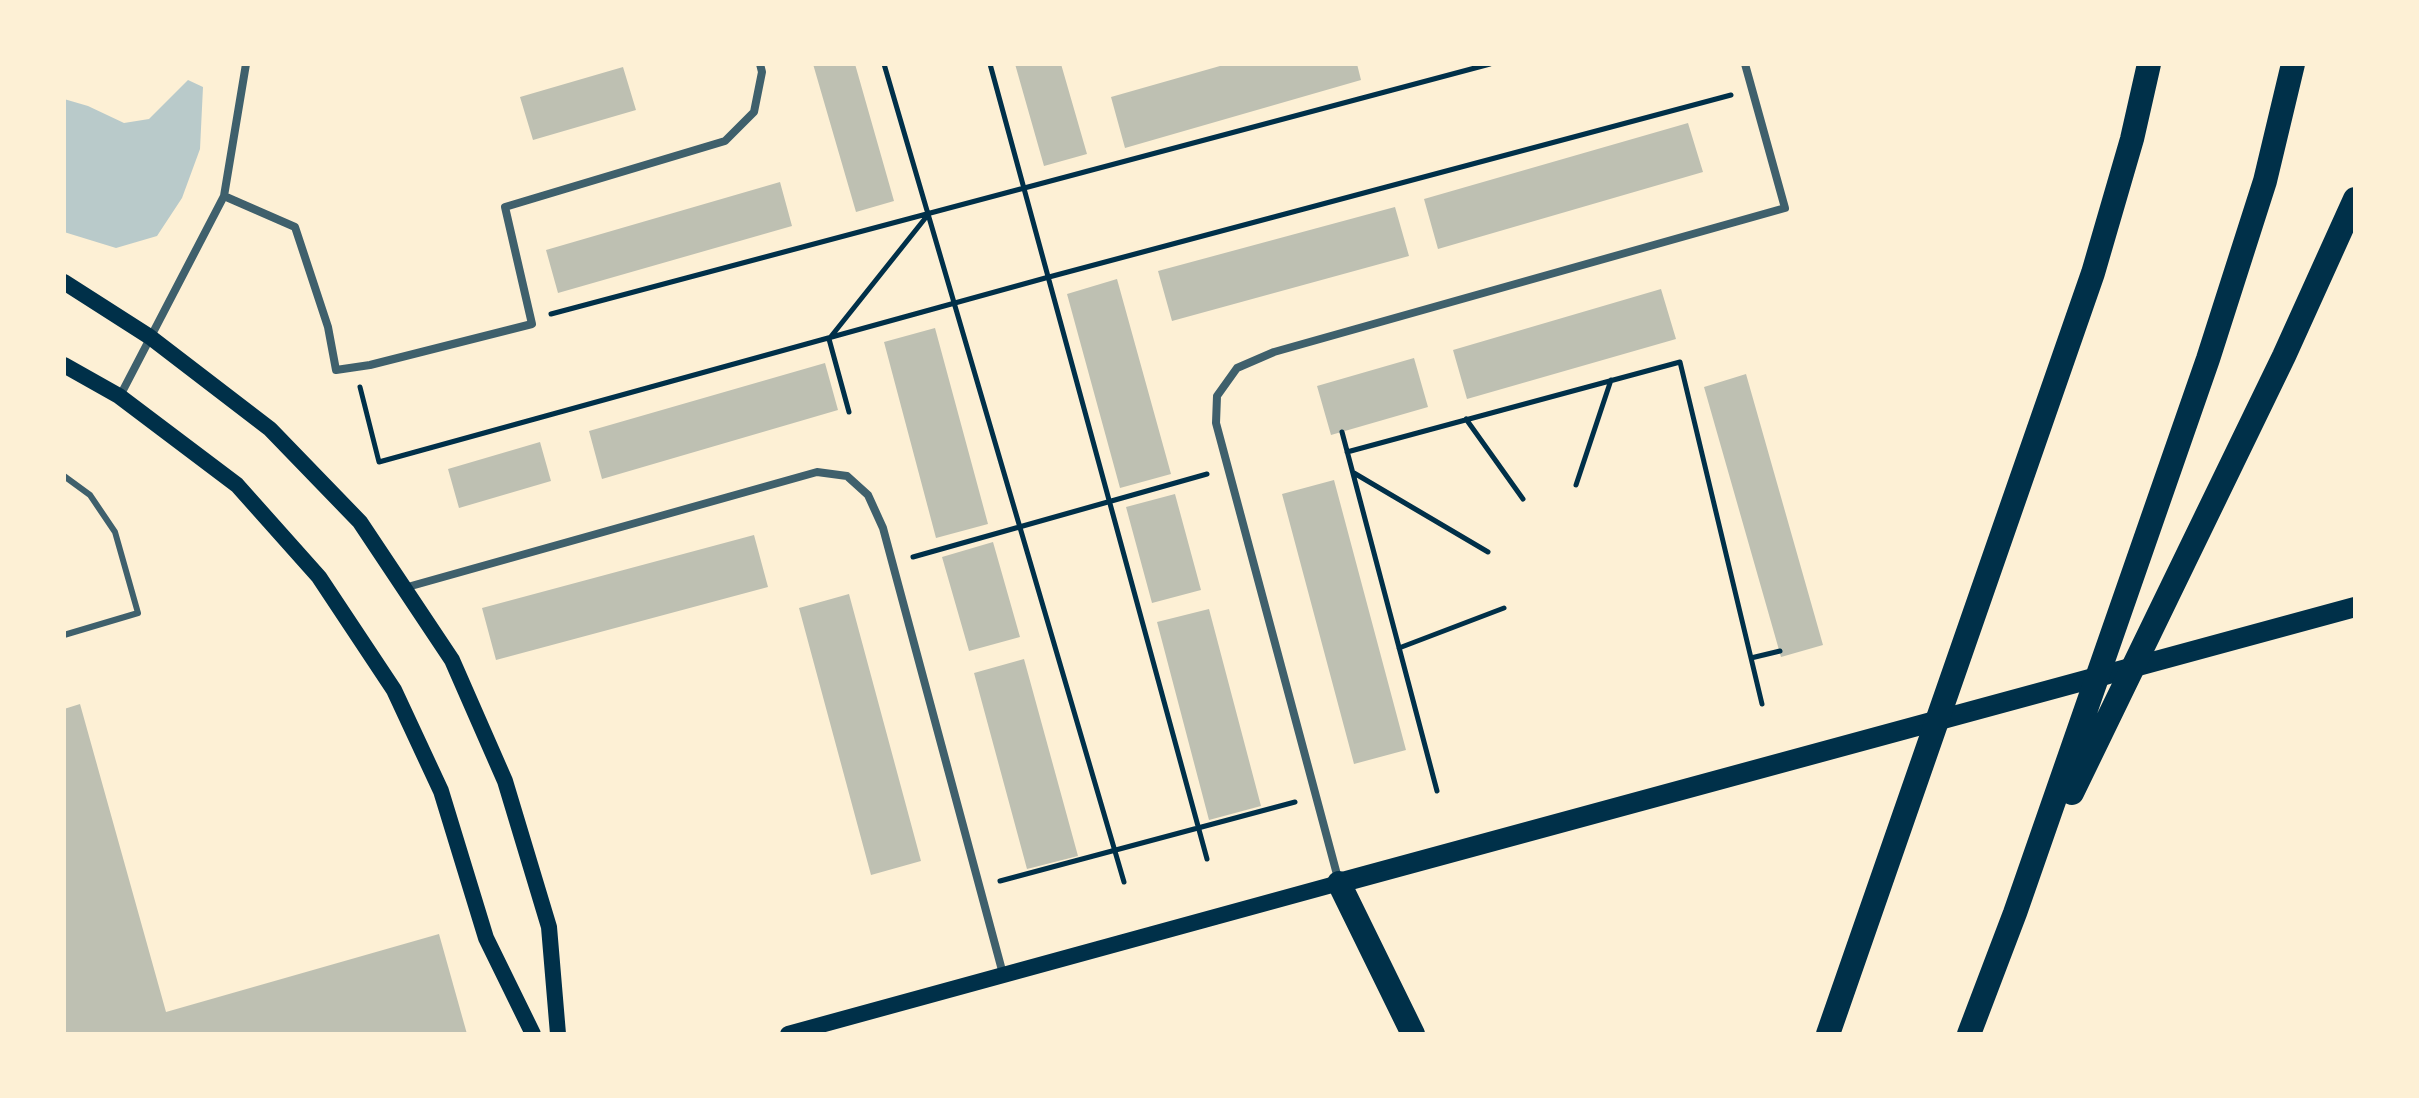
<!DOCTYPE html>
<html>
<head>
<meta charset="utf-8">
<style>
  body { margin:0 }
  #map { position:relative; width:2419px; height:1098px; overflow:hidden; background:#fdf0d5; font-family:"Exo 2",sans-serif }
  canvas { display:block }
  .frame { position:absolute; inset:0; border:66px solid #fdf0d5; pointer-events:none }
</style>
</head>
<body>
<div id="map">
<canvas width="2419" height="1098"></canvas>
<div class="frame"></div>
</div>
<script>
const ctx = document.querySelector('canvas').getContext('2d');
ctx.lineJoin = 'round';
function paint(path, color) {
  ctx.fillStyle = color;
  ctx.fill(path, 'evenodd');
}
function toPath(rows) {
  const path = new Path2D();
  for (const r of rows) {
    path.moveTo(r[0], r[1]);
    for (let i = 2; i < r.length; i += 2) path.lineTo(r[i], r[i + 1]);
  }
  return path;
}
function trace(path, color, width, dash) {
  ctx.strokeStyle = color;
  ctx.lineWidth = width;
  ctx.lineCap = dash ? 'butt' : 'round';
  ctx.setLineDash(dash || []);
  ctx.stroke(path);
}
paint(toPath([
  [188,80,203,87,200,149,182,198,157,236,116,248,64,232,64,99,88,106,124,123,149,119]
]), '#b9caca');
paint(toPath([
  [813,64,855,64,894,201,856,212],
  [1015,64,1061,64,1087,154,1044,166],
  [1227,64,1357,64,1361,80,1125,148,1111,97],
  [623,67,636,110,533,140,520,97],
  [1688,123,1703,172,1438,249,1424,199],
  [780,182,792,226,558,293,546,250],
  [1395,207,1409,256,1172,321,1158,271],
  [1117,279,1171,474,1120,488,1067,294],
  [1661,289,1676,339,1467,399,1453,350],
  [935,328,988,524,936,538,884,342],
  [1414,358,1428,407,1331,435,1317,386],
  [825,363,838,410,602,479,589,431],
  [1746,374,1823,645,1781,657,1704,387],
  [540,442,551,481,459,508,448,469],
  [1334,480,1406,750,1354,764,1282,494],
  [1175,494,1201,590,1152,603,1126,507],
  [754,535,768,587,496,660,482,608],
  [993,542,1020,637,969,651,942,557],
  [849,594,921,861,871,875,799,608],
  [1209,609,1261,806,1209,820,1157,622],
  [1024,659,1078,856,1027,869,974,673],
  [80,704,166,1012,439,934,467,1034,64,1034,64,709]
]), '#bec0b2');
trace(toPath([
  [884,64,1124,882],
  [990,64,1207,859],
  [551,314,1490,64],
  [360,387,379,462,1049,277,1731,95],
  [849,412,829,339,927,216],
  [1466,419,1523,499],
  [1342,432,1437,791],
  [1347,452,1680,362,1751,658,1780,651],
  [1354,473,1488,552],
  [1576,485,1611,380],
  [913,557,1207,474],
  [1399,648,1504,608],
  [1751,658,1762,704],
  [1000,881,1295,802]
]), '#003049', 5);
trace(toPath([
  [64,476,90,495,115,532,138,613,64,635]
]), '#3f606c', 6);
trace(toPath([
  [224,196,295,227,328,327,336,370,370,365,532,324,505,207,725,141,754,112,762,72,760,64],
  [120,396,224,196,246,64],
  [404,588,817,472,847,476,868,495,883,528,1003,974],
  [1339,882,1216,423,1217,396,1237,368,1274,352,1785,208,1745,64]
]), '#3f606c', 8);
trace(toPath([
  [64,282,150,337,270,429,360,522,452,660,505,781,549,927,558,1034],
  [64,365,119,396,237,485,319,577,394,690,441,791,486,938,533,1034],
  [788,1034,1339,883]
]), '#003049', 16);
trace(toPath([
  [1339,883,2355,607]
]), '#003049', 20);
trace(toPath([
  [2072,793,2284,356,2355,199],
  [1339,883,1413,1034],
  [1828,1034,2093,273,2132,139,2149,64],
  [1969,1034,2015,913,2208,359,2265,181,2293,64]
]), '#003049', 24);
</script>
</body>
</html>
